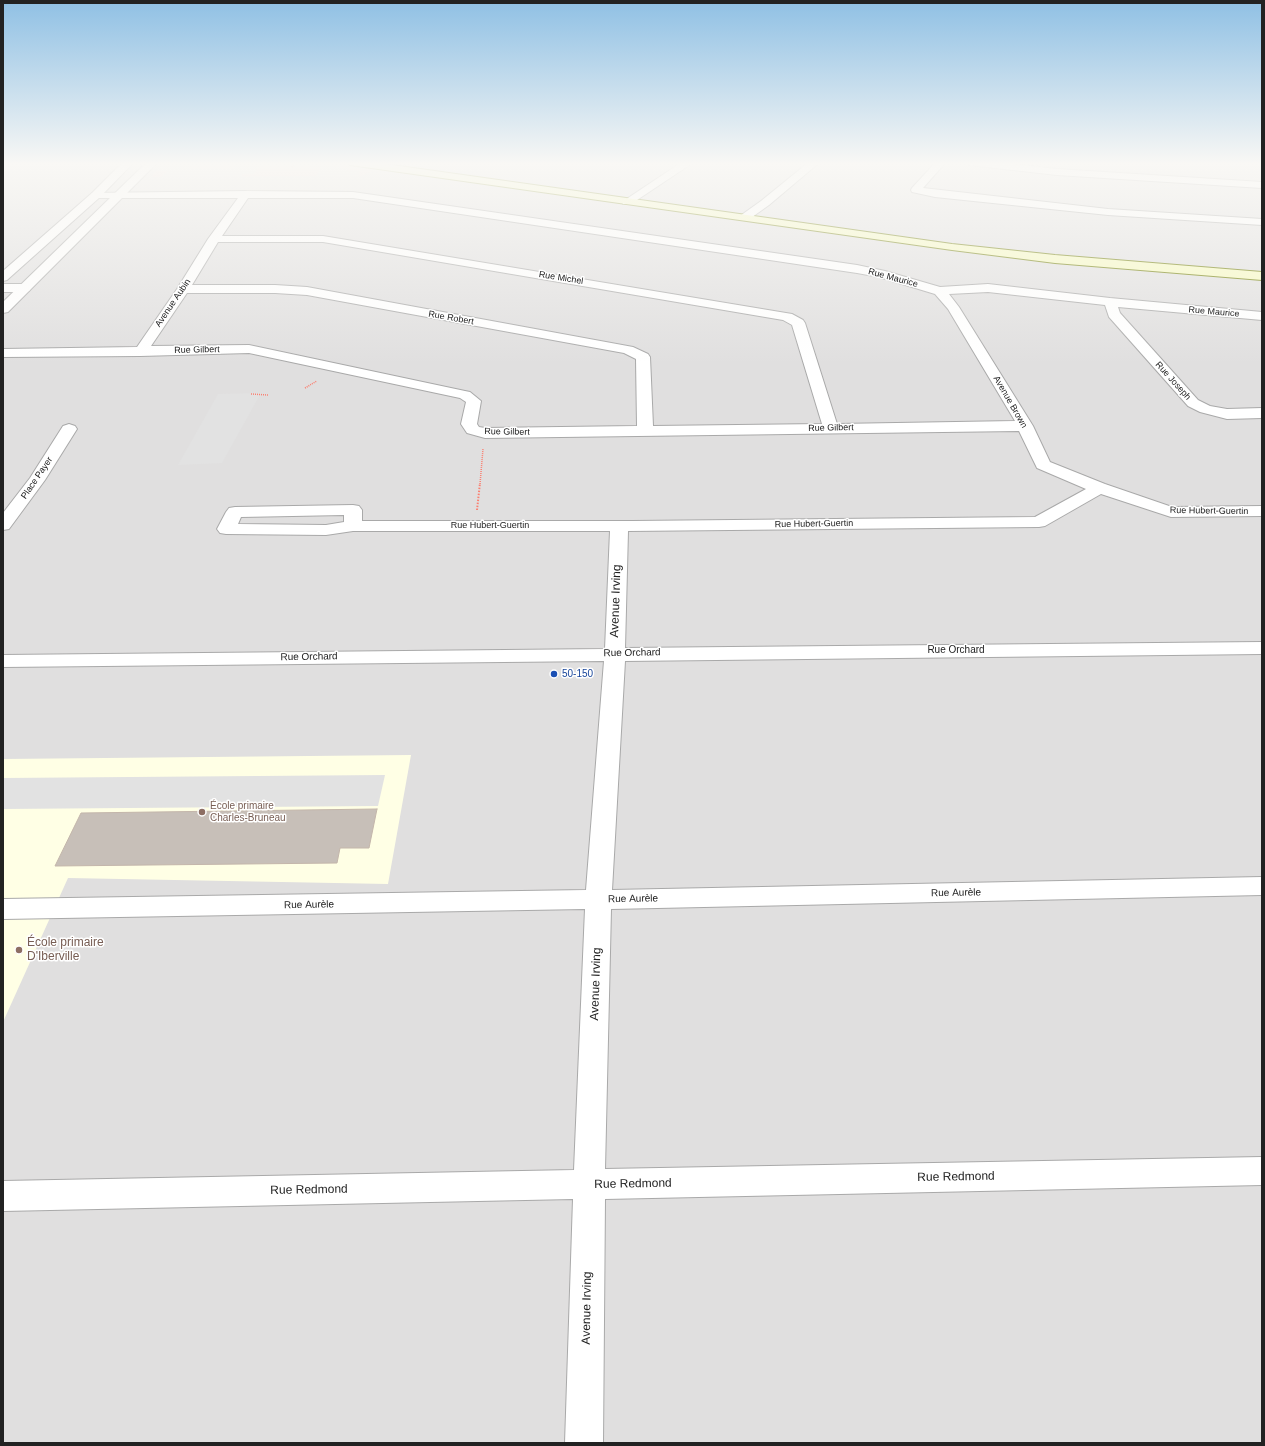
<!DOCTYPE html>
<html>
<head>
<meta charset="utf-8">
<style>
  body { margin:0 }
  #map { position:relative; width:1265px; height:1446px; overflow:hidden; background:#f2efe9; font-family:Helvetica,sans-serif }
  canvas { display:block }
  .frame { position:absolute; inset:0; border:4px solid #222; pointer-events:none }
</style>
</head>
<body>
<div id="map">
<canvas width="1265" height="1446"></canvas>
<div class="frame"></div>
</div>
<script>
const ctx = document.querySelector('canvas').getContext('2d');
ctx.lineJoin = 'round';
function paint(path, color) {
  ctx.fillStyle = color;
  ctx.fill(path, 'evenodd');
}
function toPath(rows) {
  const path = new Path2D();
  for (const r of rows) {
    path.moveTo(r[0], r[1]);
    for (let i = 2; i < r.length; i += 2) path.lineTo(r[i], r[i + 1]);
  }
  return path;
}
function trace(path, color, width, dash) {
  ctx.strokeStyle = color;
  ctx.lineWidth = width;
  ctx.lineCap = dash ? 'butt' : 'round';
  ctx.setLineDash(dash || []);
  ctx.stroke(path);
}
function drawText(font, color, halo, rows, align = 'center') {
  ctx.font = font + ' Helvetica,sans-serif';
  ctx.lineWidth = 3;
  ctx.setLineDash([]);
  ctx.textBaseline = 'middle';
  ctx.strokeStyle = halo;
  ctx.fillStyle = color;
  for (const [text, x, y, turn = 0] of rows) {
    ctx.save();
    ctx.translate(x, y);
    ctx.rotate((+turn || 0) * Math.PI / 180);
    ctx.textAlign = isNaN(turn) ? turn : align;
    if (halo) ctx.strokeText(text, 0, 0);
    ctx.fillText(text, 0, 0);
    ctx.restore();
  }
}
paint(toPath([
  [3,162,1262,162,1262,1443,3,1443]
]), '#e0dfdf');
paint(toPath([
  [164,162,318,162,374,170,361,176,151,177]
]), '#f2dad9');
paint(toPath([
  [411,755,388,884,68,878,3,1022,3,759]
]), '#ffffe5');
paint(toPath([
  [165,162,195,162,188,169,231,169,236,162,262,162,254,174,243,174,241,177,160,178,167,171,157,171],
  [289,162,349,168,346,171,360,170,359,176,316,176,321,168],
  [261,393,222,463,178,465,218,394],
  [385,775,378,806,3,809,3,778]
]), '#e2e2e2');
const building = toPath([
  [377,809,369,848,340,848,337,863,55,866,81,813,377,809]
]);
paint(building, '#c7bfb8');
trace(building, '#c4b6ab', 1);
const minor = toPath([
  [682,162,694,162,631,204,623,204,622,202,682,162],
  [809,162,820,162,769,205,748,220,740,220,739,218,740,216,761,201,809,162],
  [936,162,946,162,923,188,1108,209,1262,219,1262,225,1108,215,935,197,912,192,911,190,912,188,936,162],
  [964,162,995,162,1057,169,1262,182,1262,188,1057,175,969,165,964,162],
  [246,191,353,192,857,265,885,271,940,287,988,284,1110,298,1262,312,1262,320,1118,307,1120,313,1198,400,1210,406,1227,409,1262,408,1262,418,1227,419,1200,412,1188,406,1109,317,1105,305,988,292,949,294,959,307,1033,426,1050,462,1105,484,1172,507,1262,506,1262,516,1171,517,1101,494,1045,526,1039,527,628,531,625,648,1262,642,1262,654,625,661,612,890,1262,877,1262,895,611,909,605,1169,1262,1157,1262,1185,605,1199,603,1443,565,1443,573,1199,3,1211,3,1181,574,1170,585,909,3,919,3,899,586,890,604,661,3,667,3,655,605,649,610,531,353,531,326,535,226,534,220,533,217,529,226,512,229,508,235,507,353,505,359,506,362,510,362,521,633,521,1035,517,1086,489,1037,468,1019,431,485,438,467,433,461,424,466,402,460,398,249,353,140,356,3,357,3,349,137,347,177,289,208,239,238,198,96,198,92,197,91,195,92,193,246,191],
  [248,198,353,198,857,273,879,277,935,294,948,309,1015,421,837,424,805,323,803,320,792,314,323,236,222,236,248,198],
  [218,242,323,242,783,320,792,325,822,424,653,426,650,357,648,354,633,347,307,287,275,285,192,285,218,242],
  [187,293,275,293,307,295,624,353,636,359,637,426,485,428,479,427,477,424,481,401,470,392,465,391,249,345,151,346,187,293],
  [344,515,344,522,326,525,238,524,241,517,344,515],
  [3,284,25,284,29,285,31,288,29,291,25,292,3,292,3,284],
  [69,424,75,426,77,429,45,480,9,529,3,530,3,513,30,478,63,426,69,424]
]);
const tertiary = toPath([
  [123,162,134,162,100,197,7,280,3,281,3,271,92,193,123,162],
  [147,162,158,162,8,312,3,313,3,302,147,162]
]);
const secondary = toPath([
  [345,162,371,162,952,244,1055,255,1262,272,1262,280,1055,263,952,250,350,165,345,162]
]);
trace(minor, '#a9a9a9', 2);
trace(tertiary, '#a9a9a9', 2);
trace(secondary, '#707d05', 2);
trace(toPath([
  [250,162,262,162],
  [292,167,293,163],
  [305,388,317,381],
  [251,394,268,395],
  [480,484,483,449]
]), '#fa8072', 1.5, [1, 1]);
trace(toPath([
  [477,510,480,483]
]), '#fa8072', 2, [1.5, 1.5]);
paint(minor, '#fff');
paint(tertiary, '#fff');
paint(secondary, '#f7fabf');
const sky = ctx.createLinearGradient(0, 0, 0, 364);
sky.addColorStop(0, '#8fc0e4');
sky.addColorStop(0.45, '#f9f8f5');
sky.addColorStop(1, '#f9f8f500');
ctx.fillStyle = sky;
ctx.fillRect(0, 0, 1265, 364);
for (const [x, y, r, color] of [
  [554,674,4,"#1a4fb4"],
  [202,812,4,"#8d6e63"],
  [19,950,4,"#8d6e63"]
]) {
  const dot = new Path2D();
  dot.arc(x, y, r, 0, 2 * Math.PI);
  ctx.fillStyle = color;
  ctx.fill(dot);
  trace(dot, '#fff', 1.5);
}
drawText('9px', '#222', '#fff', [
  ["Rue Michel",561,278,9],
  ["Rue Maurice",893,278,15],
  ["Avenue Aubin",173,303,-56],
  ["Rue Maurice",1214,312,5],
  ["Rue Robert",451,318,10],
  ["Rue Gilbert",197,350,-1],
  ["Rue Joseph",1173,381,48],
  ["Avenue Brown",1010,402,60],
  ["Rue Gilbert",831,428,-1],
  ["Rue Gilbert",507,432,1],
  ["Place Payer",37,478,-56],
  ["Rue Hubert-Guertin",1209,511,1],
  ["Rue Hubert-Guertin",814,524,-1],
  ["Rue Hubert-Guertin",490,526]
]);
drawText('10px', '#222', '#fff', [
  ["Rue Orchard",956,650],
  ["Rue Orchard",632,653,-1],
  ["Rue Orchard",309,657,-1],
  ["Rue Aurèle",956,893,-1],
  ["Rue Aurèle",633,899,-1],
  ["Rue Aurèle",309,905,-1]
]);
drawText('10px', '#164399', '#fff', [
  ["50-150",562,674]
], 'left');
drawText('10px', '#785e54', '#fff', [
  ["École primaire",210,806],
  ["Charles-Bruneau",210,818]
], 'left');
drawText('12px', '#222', '#fff', [
  ["Avenue Irving",616,601,-88],
  ["Avenue Irving",596,984,-88],
  ["Rue Redmond",956,1177,-1],
  ["Rue Redmond",633,1184,-1],
  ["Rue Redmond",309,1190,-1],
  ["Avenue Irving",587,1308,-89]
]);
drawText('12px', '#785e54', '#fff', [
  ["École primaire",27,943],
  ["D'Iberville",27,957]
], 'left');
</script>
</body>
</html>
